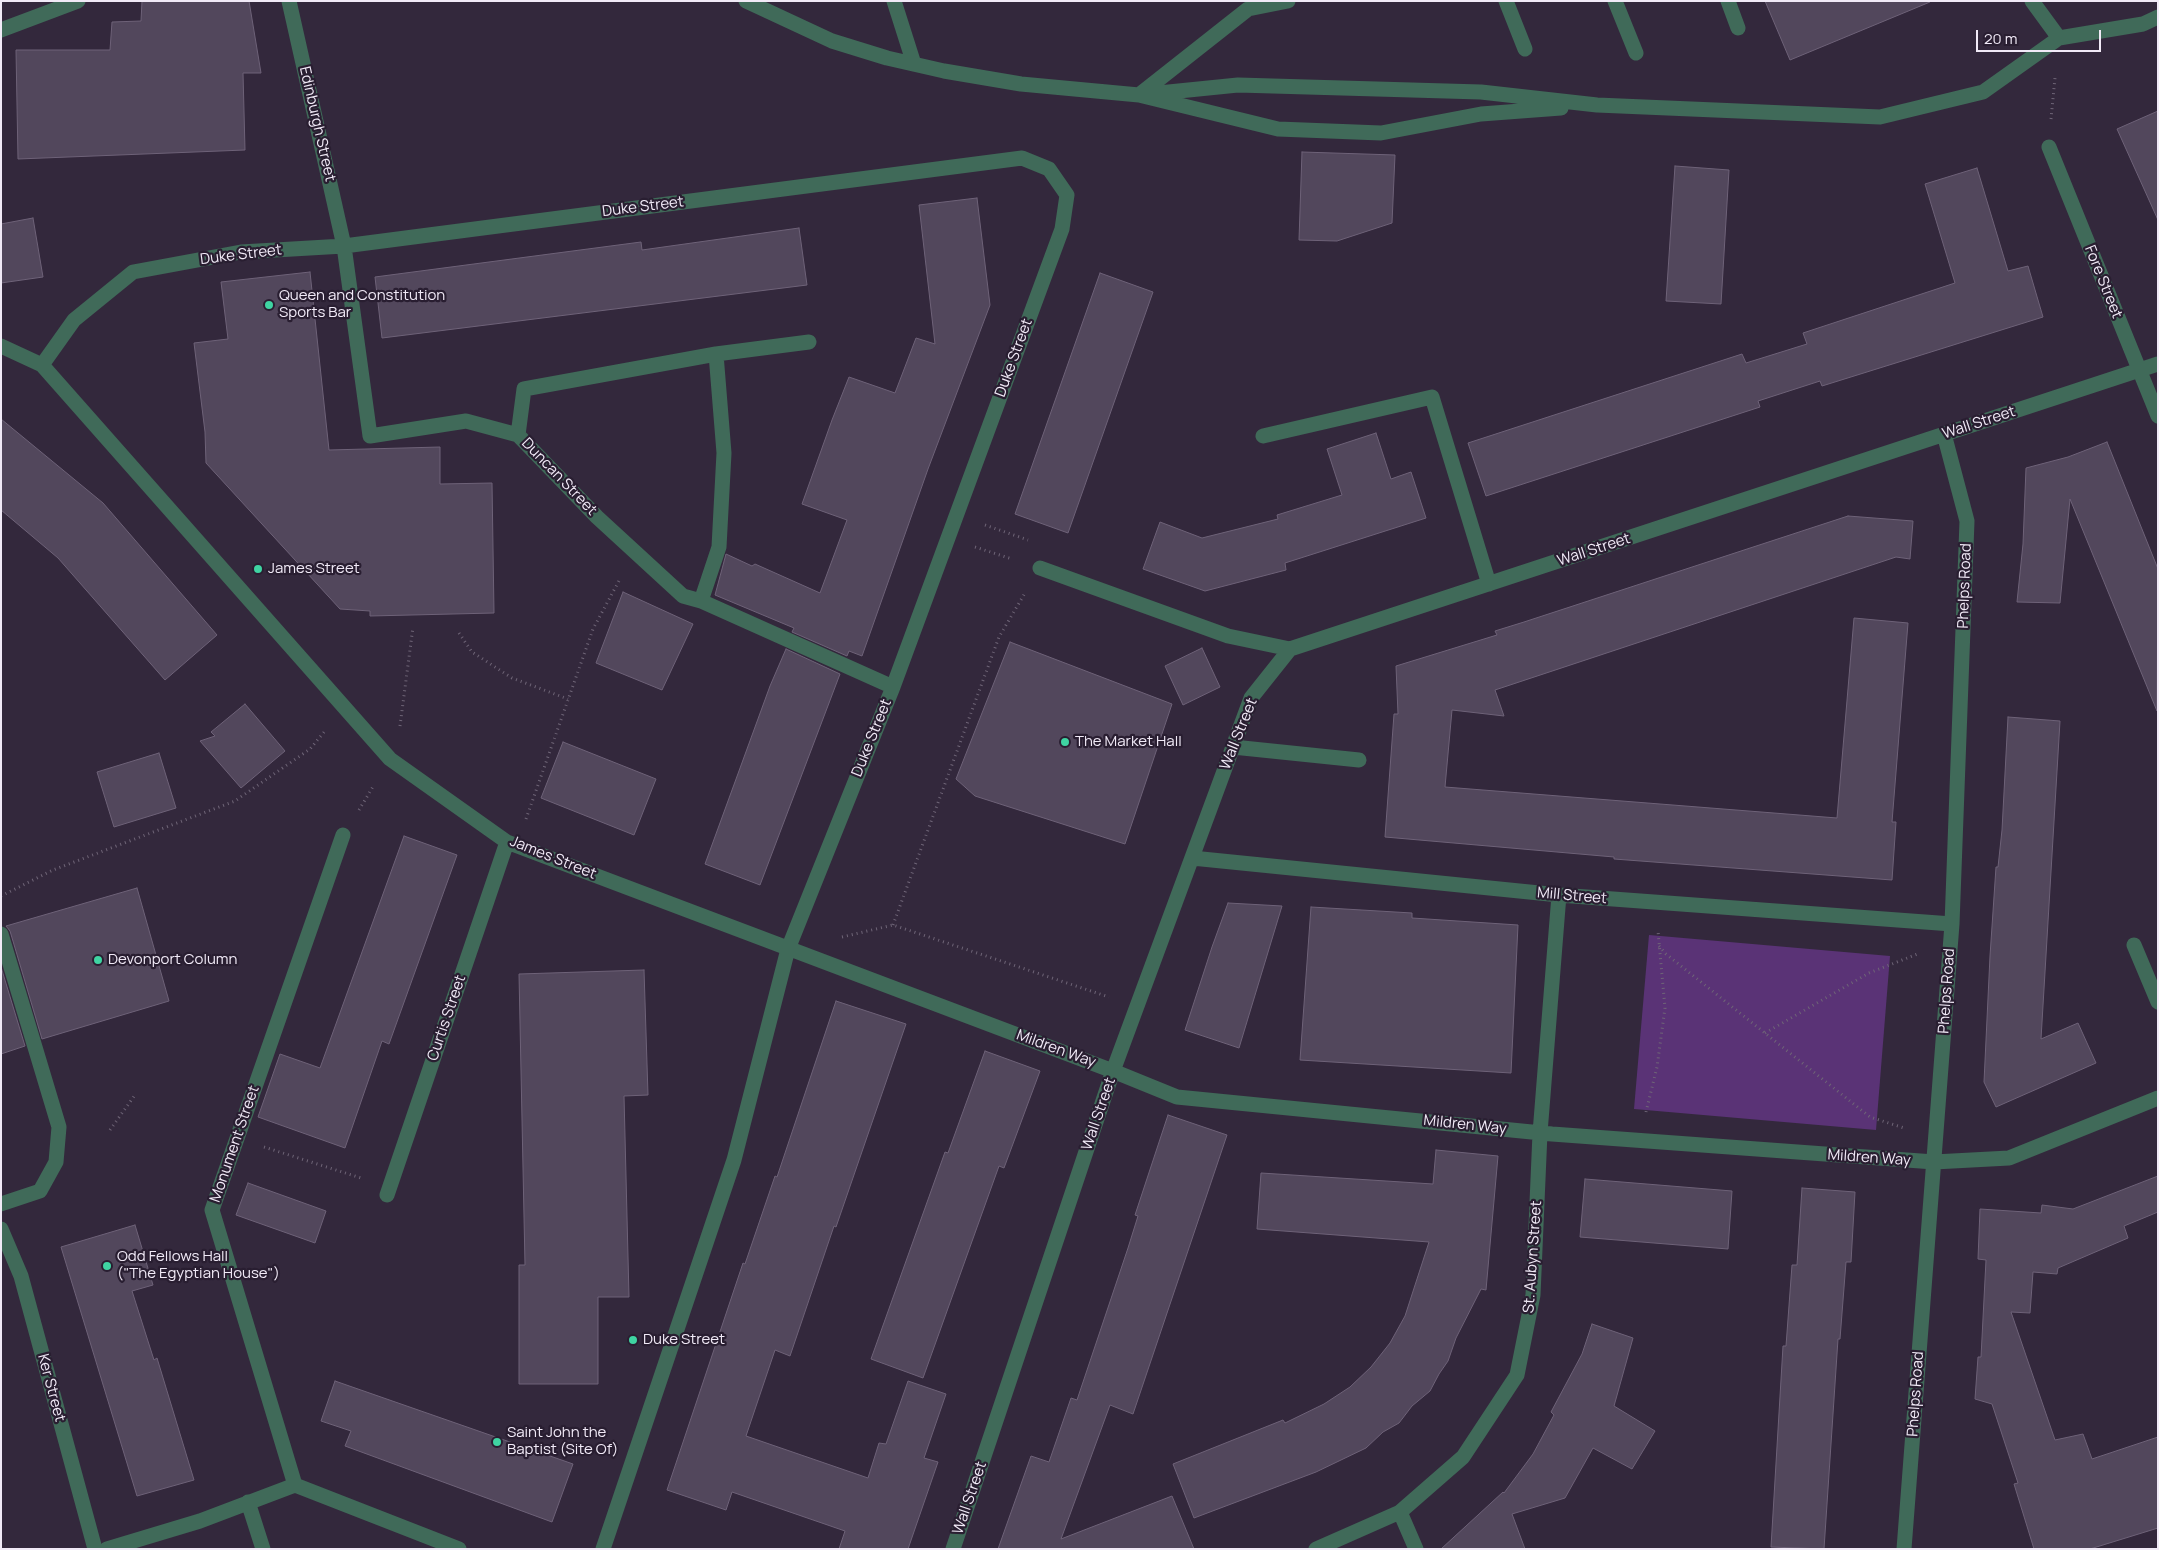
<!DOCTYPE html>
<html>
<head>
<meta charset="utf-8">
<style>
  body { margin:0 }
  #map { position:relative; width:2159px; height:1550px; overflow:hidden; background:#33283c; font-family:Manrope,sans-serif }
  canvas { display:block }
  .frame { position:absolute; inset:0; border:2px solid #f1eaf7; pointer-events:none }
  .scale { position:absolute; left:1976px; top:30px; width:125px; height:22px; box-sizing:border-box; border:2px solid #f1eaf7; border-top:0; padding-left:6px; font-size:15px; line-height:18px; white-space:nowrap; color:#f1eaf7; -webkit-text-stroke:4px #291e31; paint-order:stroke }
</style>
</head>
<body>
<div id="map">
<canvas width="2159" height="1550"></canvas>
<div class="frame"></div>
<div class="scale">20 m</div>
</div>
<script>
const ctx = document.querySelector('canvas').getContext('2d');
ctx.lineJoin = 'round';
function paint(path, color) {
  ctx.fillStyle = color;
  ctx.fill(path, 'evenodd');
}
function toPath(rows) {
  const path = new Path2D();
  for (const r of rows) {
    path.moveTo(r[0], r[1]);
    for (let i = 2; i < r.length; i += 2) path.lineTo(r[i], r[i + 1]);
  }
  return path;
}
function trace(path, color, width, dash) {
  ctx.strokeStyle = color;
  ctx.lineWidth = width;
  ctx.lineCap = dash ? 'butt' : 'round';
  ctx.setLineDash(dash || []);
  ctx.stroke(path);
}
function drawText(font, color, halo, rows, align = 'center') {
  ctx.font = font + ' Manrope,sans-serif';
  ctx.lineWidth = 4.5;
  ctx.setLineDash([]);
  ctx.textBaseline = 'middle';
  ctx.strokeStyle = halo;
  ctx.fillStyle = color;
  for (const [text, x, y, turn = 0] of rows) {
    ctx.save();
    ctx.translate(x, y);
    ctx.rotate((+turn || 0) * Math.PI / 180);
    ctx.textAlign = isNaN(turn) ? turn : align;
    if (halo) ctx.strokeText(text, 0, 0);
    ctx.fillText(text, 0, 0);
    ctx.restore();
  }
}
paint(toPath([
  [1649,935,1890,956,1876,1130,1634,1109]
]), '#5a3376');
const building = toPath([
  [142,1,249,1,261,73,243,73,245,150,18,159,16,50,110,50,112,22,141,21,142,1],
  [1765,1,1929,1,1930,2,1790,60,1765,1],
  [2158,111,2158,220,2117,129,2158,111],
  [1302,152,1395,155,1392,223,1337,241,1299,240,1302,152],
  [1675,166,1729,170,1721,304,1666,301,1675,166],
  [1977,168,2008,271,2028,266,2043,317,1822,386,1820,381,1758,401,1760,407,1486,496,1468,443,1742,354,1746,363,1807,344,1803,333,1955,283,1925,184,1977,168],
  [977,198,990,305,928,469,862,656,849,651,847,656,792,632,794,628,715,595,726,554,752,566,755,564,820,593,847,520,802,504,832,420,849,377,895,393,916,338,935,344,919,205,977,198],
  [33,218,43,277,1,283,1,224,33,218],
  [799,228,807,285,382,338,375,277,641,242,642,250,799,228],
  [310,272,329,450,440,447,440,484,492,483,494,613,370,616,370,611,340,609,206,463,205,432,194,343,228,339,221,282,310,272],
  [1100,273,1153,292,1068,533,1015,514,1100,273],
  [1,419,103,503,217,635,165,680,58,558,1,510,1,419],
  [1376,433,1391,479,1411,472,1426,518,1285,563,1286,570,1205,591,1143,569,1160,522,1202,538,1278,519,1277,515,1342,495,1327,449,1376,433],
  [2107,442,2158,569,2157,711,2070,499,2060,603,2017,602,2023,544,2026,468,2068,457,2107,442],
  [1848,516,1913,521,1910,559,1896,557,1495,690,1504,716,1452,710,1445,787,1837,818,1854,618,1908,623,1892,822,1896,822,1892,880,1614,859,1614,857,1385,837,1394,714,1398,714,1396,666,1497,635,1495,631,1524,622,1848,516],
  [623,592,693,624,662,690,596,663,623,592],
  [1010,642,1172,704,1125,844,975,796,956,779,1010,642],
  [1202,648,1220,687,1183,705,1165,666,1202,648],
  [786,649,840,674,760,885,705,864,770,686,786,649],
  [245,704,285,751,241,788,200,741,215,736,211,732,245,704],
  [2008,717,2060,721,2041,1039,2078,1023,2096,1063,1996,1107,1984,1082,1990,956,1996,867,1998,867,2002,830,2008,717],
  [563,742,656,779,634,835,541,798,563,742],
  [159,753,176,808,114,827,97,772,159,753],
  [404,836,457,855,389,1044,382,1041,345,1148,258,1117,280,1054,320,1068,404,836],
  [137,888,169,1001,42,1039,10,931,6,926,137,888],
  [1228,903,1282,906,1239,1048,1185,1030,1212,947,1228,903],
  [1311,907,1412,913,1412,918,1518,925,1511,1073,1300,1060,1311,907],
  [1,967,25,1046,1,1054,1,967],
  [644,970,648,1095,624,1096,629,1297,598,1297,598,1384,519,1384,519,1265,525,1265,519,974,644,970],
  [836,1001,906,1024,836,1227,834,1226,790,1356,775,1350,746,1436,868,1478,879,1443,886,1444,908,1381,946,1394,924,1458,938,1462,908,1549,839,1549,845,1531,732,1492,726,1510,667,1490,743,1263,745,1264,775,1176,777,1177,836,1001],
  [985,1051,1040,1071,1004,1168,999,1166,923,1378,871,1359,945,1152,948,1153,985,1051],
  [1168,1115,1227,1135,1133,1414,1110,1405,1061,1539,1172,1496,1194,1549,998,1549,1031,1456,1049,1462,1071,1398,1077,1400,1128,1248,1138,1216,1135,1215,1168,1115],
  [1436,1150,1498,1156,1486,1290,1481,1289,1456,1338,1448,1361,1439,1374,1430,1391,1412,1406,1399,1423,1383,1432,1366,1448,1316,1472,1194,1518,1173,1464,1283,1420,1285,1423,1324,1404,1350,1387,1371,1367,1390,1343,1405,1316,1429,1242,1257,1229,1261,1173,1433,1184,1436,1150],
  [2158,1176,2158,1212,2124,1226,2128,1238,2058,1268,2057,1274,2033,1272,2030,1313,2011,1312,2055,1440,2083,1434,2092,1459,2158,1437,2158,1528,2090,1549,2034,1549,2014,1484,2018,1483,1992,1404,1975,1399,1978,1357,1981,1357,1986,1260,1978,1259,1980,1209,2041,1213,2042,1205,2073,1209,2158,1176],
  [1585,1179,1732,1191,1728,1249,1580,1237,1585,1179],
  [248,1183,326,1211,315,1243,236,1215,248,1183],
  [1802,1188,1855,1192,1851,1262,1846,1262,1840,1339,1838,1339,1824,1549,1771,1547,1783,1346,1786,1346,1792,1265,1797,1265,1802,1188],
  [135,1225,153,1285,132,1291,154,1360,157,1358,194,1480,137,1496,61,1247,135,1225],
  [1592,1324,1633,1338,1614,1406,1655,1431,1632,1469,1593,1448,1565,1498,1512,1514,1525,1549,1441,1549,1503,1492,1504,1493,1533,1454,1554,1415,1551,1412,1582,1354,1592,1324],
  [335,1381,573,1464,552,1522,345,1446,351,1431,321,1421,335,1381]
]);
paint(building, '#52475c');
trace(building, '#6e6278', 1);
trace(toPath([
  [2051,119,2055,78],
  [985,525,1028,540],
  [975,547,1012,559],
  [459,633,472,652,512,678,568,699],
  [400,726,413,627],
  [359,810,374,785],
  [526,819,593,629,620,579],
  [1,896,53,870,235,801,310,749,325,731],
  [893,925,999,637,1025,593],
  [842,937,893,925,1109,997],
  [1659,946,1666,954,1870,1117,1904,1128],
  [1765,1033,1869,973,1920,953],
  [1646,1112,1657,1067,1665,1008,1658,931],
  [110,1130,135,1095],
  [264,1147,361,1178]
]), '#6f6577', 3, [1, 4]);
trace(toPath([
  [289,1,344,246,370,436,466,421,518,435,597,517,683,596,701,601,893,687],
  [746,1,832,41,887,58,944,71,1021,84,1139,95,1278,129,1381,133,1481,114,1561,108],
  [894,1,914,64],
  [1506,1,1525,49],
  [1615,1,1636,53],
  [1728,1,1738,28],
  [2032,1,2059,38,2143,24,2158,17],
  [1,30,78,1],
  [1139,95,1238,85,1481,92,1597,105,1880,117,1983,92,2059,38],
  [1139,95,1248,9,1288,1],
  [2049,147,2158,416],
  [1,346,42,365,390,759,507,842,1113,1071,1177,1097,1552,1134,1934,1162,2009,1158,2158,1098],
  [42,365,74,320,133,272,241,252,344,246,1022,158,1049,169,1067,195,1062,229,948,538,893,687,788,949,734,1160,603,1549],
  [518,435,524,389,716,354,809,342],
  [1263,436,1432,397,1489,584],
  [1040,568,1228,636,1290,649],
  [701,601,719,547,724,453,716,354],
  [1233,747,1359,760],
  [343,835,212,1210,295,1485,459,1549],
  [1192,858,1559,895,1952,924],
  [1,934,59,1127,56,1162,40,1191,1,1204],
  [2134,945,2158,1002],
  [387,1195,507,842],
  [1,1229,21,1276,95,1549],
  [248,1502,263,1549],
  [1400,1512,1416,1549],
  [107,1549,200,1521,295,1485],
  [953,1549,1113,1071,1251,698,1290,649,2158,364],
  [1316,1549,1400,1512,1463,1457,1517,1375,1533,1295,1540,1133,1559,895],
  [1904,1549,1952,924,1967,521,1944,434]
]), '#406a59', 15);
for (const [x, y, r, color] of [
  [269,305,5,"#3fd4a2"],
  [258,569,5,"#3fd4a2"],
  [1065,742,5,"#3fd4a2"],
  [98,960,5,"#3fd4a2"],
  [107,1266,5,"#3fd4a2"],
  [633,1340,5,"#3fd4a2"],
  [497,1442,5,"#3fd4a2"]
]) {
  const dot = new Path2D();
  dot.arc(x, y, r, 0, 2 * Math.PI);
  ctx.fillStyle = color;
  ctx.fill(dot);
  trace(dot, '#291e31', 2);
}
drawText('15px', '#f1eaf7', '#291e31', [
  ["Edinburgh Street",317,124,77],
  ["Duke Street",643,207,-7],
  ["Duke Street",241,255,-7],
  ["Fore Street",2103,282,68],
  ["Duke Street",1014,358,-70],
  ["Wall Street",1979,423,-18],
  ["Duncan Street",559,477,46],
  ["Wall Street",1594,550,-18],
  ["Phelps Road",1965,586,-88],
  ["Wall Street",1239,734,-68],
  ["Duke Street",872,738,-68],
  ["James Street",553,858,22],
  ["Mill Street",1572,896,5],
  ["Phelps Road",1947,991,-86],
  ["Curtis Street",447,1018,-71],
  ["Mildren Way",1056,1049,20],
  ["Wall Street",1099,1114,-71],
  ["Mildren Way",1465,1125,6],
  ["Monument Street",235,1144,-71],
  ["Mildren Way",1869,1158,4],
  ["St. Aubyn Street",1533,1257,-86],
  ["Ker Street",51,1388,75],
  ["Phelps Road",1916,1394,-86],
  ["Wall Street",970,1498,-71]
]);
drawText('15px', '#f1eaf7', '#291e31', [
  ["Queen and Constitution",279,296],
  ["Sports Bar",279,313],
  ["James Street",268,569],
  ["The Market Hall",1075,742],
  ["Devonport Column",108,960],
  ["Odd Fellows Hall",117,1257],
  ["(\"The Egyptian House\")",117,1274],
  ["Duke Street",643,1340],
  ["Saint John the",507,1433],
  ["Baptist (Site Of)",507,1450]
], 'left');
</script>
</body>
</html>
